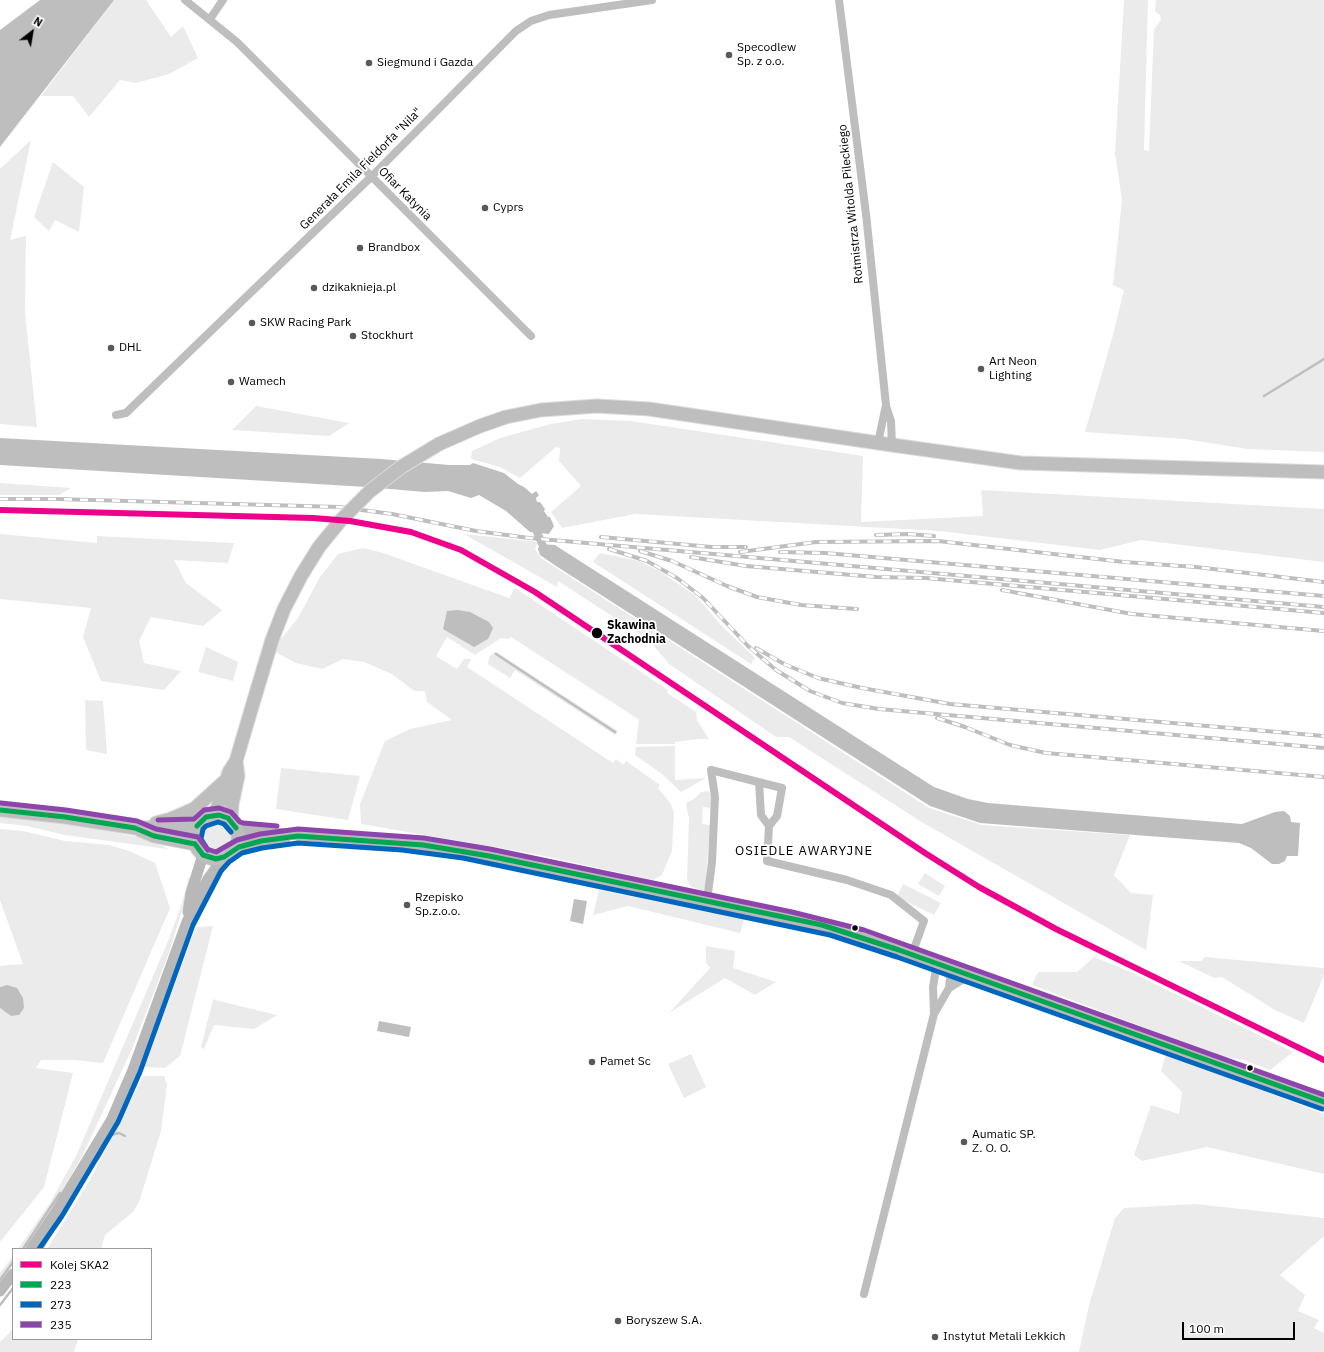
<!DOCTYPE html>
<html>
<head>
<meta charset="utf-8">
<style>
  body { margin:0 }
  #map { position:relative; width:1324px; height:1352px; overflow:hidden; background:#fff; font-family:"IBM Plex Sans",sans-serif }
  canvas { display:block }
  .legend { position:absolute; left:12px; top:1248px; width:140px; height:92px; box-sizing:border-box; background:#fff; border:1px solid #999; margin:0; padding:5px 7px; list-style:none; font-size:12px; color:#000 }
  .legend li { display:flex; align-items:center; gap:8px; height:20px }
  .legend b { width:20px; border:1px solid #999 }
  .north { position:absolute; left:12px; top:12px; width:40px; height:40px; -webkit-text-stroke:3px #fff; paint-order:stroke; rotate:31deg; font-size:11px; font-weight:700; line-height:16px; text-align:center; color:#000 }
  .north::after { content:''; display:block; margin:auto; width:14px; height:18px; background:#000; clip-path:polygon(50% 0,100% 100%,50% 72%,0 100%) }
  .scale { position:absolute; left:1182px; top:1322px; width:113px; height:18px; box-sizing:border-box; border:2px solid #000; border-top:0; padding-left:5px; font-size:12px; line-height:14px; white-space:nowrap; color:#000; -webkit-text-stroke:3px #fff; paint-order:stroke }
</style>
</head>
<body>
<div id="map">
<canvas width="1324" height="1352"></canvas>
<ul class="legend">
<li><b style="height:5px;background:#ed028c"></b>Kolej SKA2</li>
<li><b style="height:5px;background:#00a651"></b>223</li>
<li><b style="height:5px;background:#0065bd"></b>273</li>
<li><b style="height:5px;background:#8e44ad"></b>235</li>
</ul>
<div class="north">N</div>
<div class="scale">100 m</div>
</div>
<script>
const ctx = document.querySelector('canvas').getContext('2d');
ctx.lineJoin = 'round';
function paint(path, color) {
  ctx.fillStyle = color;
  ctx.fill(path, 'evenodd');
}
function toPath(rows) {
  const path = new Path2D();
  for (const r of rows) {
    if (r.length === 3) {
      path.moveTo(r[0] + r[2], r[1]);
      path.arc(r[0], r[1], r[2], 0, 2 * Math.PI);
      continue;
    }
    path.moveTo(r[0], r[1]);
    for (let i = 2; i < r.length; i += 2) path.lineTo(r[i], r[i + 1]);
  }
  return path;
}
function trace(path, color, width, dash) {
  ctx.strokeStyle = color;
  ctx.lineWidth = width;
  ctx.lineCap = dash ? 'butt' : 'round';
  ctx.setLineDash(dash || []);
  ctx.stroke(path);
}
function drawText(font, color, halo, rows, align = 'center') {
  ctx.font = font + ' "IBM Plex Sans",sans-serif';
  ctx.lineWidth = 3.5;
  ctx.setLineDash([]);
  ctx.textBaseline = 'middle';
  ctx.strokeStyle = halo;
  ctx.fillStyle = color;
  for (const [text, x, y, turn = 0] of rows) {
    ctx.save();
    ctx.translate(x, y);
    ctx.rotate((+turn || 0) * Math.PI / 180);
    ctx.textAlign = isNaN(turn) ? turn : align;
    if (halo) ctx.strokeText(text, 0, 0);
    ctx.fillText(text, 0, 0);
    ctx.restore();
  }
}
paint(toPath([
  [114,0,146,0,171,37,183,26,198,58,169,74,136,83,120,80,89,117,73,96,41,96],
  [1124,0,1148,0,1144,150,1149,151,1154,29,1161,20,1160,15,1155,11,1156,0,1324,0,1324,452,1248,449,1184,439,1085,432,1113,335,1124,290,1113,285,1122,200,1115,153],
  [31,140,10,240,26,236,25,313,37,427,0,424,0,169],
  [53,162,84,187,79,232,55,220,49,231,34,217],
  [256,406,349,423,329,436,232,430],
  [582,419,631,421,863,456,861,522,983,516,981,490,1324,509,1324,562,1141,540,1100,550,940,531,635,514,562,528,551,512,581,486,559,461,560,448,556,447,520,478,500,467,471,459,472,451,500,438,551,424],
  [0,483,71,488,59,495,0,495],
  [0,534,97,543,97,536,234,543,228,563,174,560,186,583,222,610,203,626,151,617,139,641,144,663,181,671,164,690,101,681,83,637,91,608,0,599],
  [464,534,538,542,535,549,541,558,929,808,982,825,1130,835,1114,875,1131,893,1153,895,1146,950,920,821,789,737,776,737,669,664,649,640,558,581,557,587],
  [363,548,383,553,509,598,515,588,668,690,667,692,669,694,696,712,697,720,709,739,698,739,675,742,675,744,636,744,639,721,638,719,511,637,509,639,501,638,475,655,447,637,436,656,457,669,464,659,471,659,467,667,613,763,616,759,624,765,626,761,660,785,658,788,671,804,674,813,672,851,662,875,653,880,535,854,361,824,360,804,385,741,410,729,452,720,427,702,425,691,414,691,392,674,364,662,343,659,322,669,296,663,275,652,280,640,298,618,320,577,338,554],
  [600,553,639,561,661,572,696,596,720,624,755,658,751,664,593,562],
  [206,647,238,662,233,681,198,672],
  [495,652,498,653,618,731,616,734,615,735,515,670,510,678,488,664,489,657],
  [85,700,103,701,107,754,86,750],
  [675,746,675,780,706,778,681,792,662,774,635,755,636,747],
  [281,768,360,776,348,820,276,809],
  [708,791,711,795,711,808,703,807,702,824,710,825,705,891,697,889,690,886,687,880,689,819,686,803,694,799,701,792],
  [0,815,36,818,133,836,149,839,168,849,65,835,27,826,0,823],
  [214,821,225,824,229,828,232,834,228,846,222,850,210,848,197,836,201,826],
  [0,829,23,831,65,841,109,845,129,851,155,863,170,908,103,1063,75,1060,41,1060,36,1068,73,1073,44,1187,0,1242,0,1008,11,1016,19,1015,7,985,0,987,0,966,23,964,0,900],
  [925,873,945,886,939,896,918,884],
  [189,877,192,877,169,953,132,1049,85,1150,61,1195,24,1249,18,1249,50,1203,77,1154,168,941,180,909],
  [903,884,941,903,934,915,897,897],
  [599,890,744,919,740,933,628,906,593,915],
  [213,926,180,1056,165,1068,144,1067,196,927],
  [706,946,735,951,733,968,776,982,755,995,725,978,669,1013,710,968,706,963],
  [1094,957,1133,973,1293,1052,1270,1070,1244,1060,1223,1057,1032,985,1038,972,1077,972],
  [1205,957,1324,968,1324,975,1304,1023,1275,1010,1222,977,1214,978,1179,961,1201,961],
  [213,999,215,1000,277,1015,254,1029,214,1025,204,1049,201,1047],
  [691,1054,706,1087,684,1098,668,1064],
  [1166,1054,1324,1114,1324,1174,1207,1147,1142,1161,1134,1155,1151,1105,1179,1114,1182,1092,1161,1071],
  [143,1076,164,1076,167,1085,161,1131,139,1202,133,1212,105,1235,101,1249,47,1249,90,1180],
  [1195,1204,1324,1218,1324,1236,1280,1275,1305,1295,1298,1311,1319,1320,1314,1328,1324,1333,1324,1352,1079,1352,1089,1305,1115,1218,1124,1208],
  [13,1256,13,1264,0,1282,0,1273],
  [13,1329,13,1339,78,1339,74,1352,0,1352,0,1342]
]), '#ebebeb');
paint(toPath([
  [40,0,114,0,0,147,0,30],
  [0,438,381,459,449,465,470,465,473,463,504,473,518,484,524,487,532,494,536,491,539,495,536,498,537,502,540,502,545,509,544,511,548,517,550,517,554,526,549,534,530,532,506,511,479,495,471,498,448,491,425,492,367,487,0,465],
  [540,544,555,545,561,549,934,787,968,799,988,803,1242,824,1275,812,1284,811,1290,816,1291,822,1300,823,1298,856,1287,856,1285,861,1279,864,1272,864,1251,848,1239,843,980,823,930,806,556,566,540,555,538,549],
  [458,610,470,612,489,622,493,628,488,639,474,647,443,629,447,611],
  [574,899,587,901,583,924,570,921],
  [7,985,17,988,23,998,24,1008,19,1015,11,1016,0,1008,0,987],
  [379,1021,411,1027,409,1037,377,1031]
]), '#bebebe');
trace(toPath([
  [1264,396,1324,359],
  [496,654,615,732],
  [23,1249,60,1193],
  [42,1249,89,1169,99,1158,111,1135,119,1133,125,1136],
  [0,1280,13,1262],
  [0,1305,13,1288]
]), '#bebebe', 2.5);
trace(toPath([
  [534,525,546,553]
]), '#bebebe', 8);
const primary = toPath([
  [439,444,480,426,506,417,541,410,597,406,649,409,892,445,1021,463,1324,472],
  [0,810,65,817,135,828,197,826],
  [216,837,22],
  [215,815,229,772,236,761,254,700],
  [231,821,232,804,238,776,236,761],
  [156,823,171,819,194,809,226,780],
  [140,830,154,836,195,844]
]);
trace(primary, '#dbdbdb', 15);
trace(toPath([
  [185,0,237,42,531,336],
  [839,0,866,214,886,405,878,443],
  [210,19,223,0],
  [886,406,891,421,892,445],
  [116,415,126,413,244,299,371,177,516,31,531,21,549,15,652,0],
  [759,782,761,815,769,826],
  [707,901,712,862,715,797,711,770,782,788,777,816,769,826,767,861,847,880,891,895,924,921,912,954],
  [949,988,951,968],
  [934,1014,949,988,970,975],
  [864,1294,934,1014,933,987,937,963]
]), '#bebebe', 8);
trace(toPath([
  [236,828,247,831,403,843,464,851,832,928,899,950,1324,1102],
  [235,849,261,841,285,839],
  [188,912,191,893,203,855],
  [31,1249,56,1212,112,1119,133,1070,187,922,208,879,224,857],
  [0,1291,13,1274]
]), '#b8b8b8', 11);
trace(primary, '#bebebe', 13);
const rail = toPath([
  [0,499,57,499,339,507,392,514,476,531,529,538,1324,607],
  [876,535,908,534,934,536],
  [601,537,711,547,746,547],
  [609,549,647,561,677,578,703,598,748,646,776,670,810,691,842,703,879,709,1324,748],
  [640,551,672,561,727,586,757,597,801,605,857,609],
  [740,552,816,542,938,541,1124,562,1196,567,1324,582],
  [780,552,825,553,1324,596],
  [691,557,746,566,876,577,926,578,1324,613],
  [1002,590,1132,614,1324,631],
  [756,648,784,664,818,678,862,688,950,704,1324,736],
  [937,718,965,727,1010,745,1046,753,1324,777]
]);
trace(rail, '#bebebe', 4);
trace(rail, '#fff', 2.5, [8]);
const primaryBridge = toPath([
  [254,700,272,640,284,609,301,576,319,547,341,520,370,491,401,467,439,444]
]);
trace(primaryBridge, '#dbdbdb', 15, []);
trace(primaryBridge, '#bebebe', 13);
trace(toPath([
  [0,810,65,817,135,828,154,836,195,844],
  [197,826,206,817,219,815,228,818,236,828],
  [195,844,203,855,216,859,224,857,239,847,261,841,298,836,423,845,489,856,822,925,899,950,1324,1102]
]), '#00a651', 5);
trace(toPath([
  [208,850,201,839,203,829,206,826,218,822,224,824,231,832],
  [39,1249,62,1216,118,1122,140,1072,193,925,221,871,229,862,242,853,262,848,298,843,402,850,463,858,830,935,897,957,1322,1109]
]), '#0065bd', 5);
trace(toPath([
  [1,803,66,810,137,821,156,829,198,837,207,849,216,852,237,840,260,834,298,829,424,838,490,849,792,912,864,930,1324,1095],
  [158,820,194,819,204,810,219,808,231,812,240,822,243,823,277,826]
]), '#8e44ad', 5);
trace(toPath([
  [0,510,313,518,350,521,411,532,461,550,535,592,925,853,979,887,1056,929,1324,1060]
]), '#ed028c', 6);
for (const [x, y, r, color] of [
  [729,55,4,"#595959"],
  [369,63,4,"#595959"],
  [485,208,4,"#595959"],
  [360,248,4,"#595959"],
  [314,288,4,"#595959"],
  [252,323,4,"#595959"],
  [353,336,4,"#595959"],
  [111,348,4,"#595959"],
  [981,369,4,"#595959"],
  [231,382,4,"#595959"],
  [597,633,6,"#000"],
  [407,905,4,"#595959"],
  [855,928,3.5,"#000"],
  [592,1062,4,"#595959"],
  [1250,1068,3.5,"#000"],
  [964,1142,4,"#595959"],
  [618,1321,4,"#595959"],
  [935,1337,4,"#595959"]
]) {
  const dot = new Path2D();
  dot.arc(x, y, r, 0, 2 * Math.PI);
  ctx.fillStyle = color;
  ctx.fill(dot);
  trace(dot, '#fff', 1.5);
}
drawText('12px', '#000', '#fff', [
  ["Specodlew",737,48],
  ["Sp. z o.o.",737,62],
  ["Siegmund i Gazda",377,63],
  ["Cyprs",493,208],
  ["Brandbox",368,248],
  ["dzikaknieja.pl",322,288],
  ["SKW Racing Park",260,323],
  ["Stockhurt",361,336],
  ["DHL",119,348],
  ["Art Neon",989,362],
  ["Lighting",989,376],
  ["Wamech",239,382],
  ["Rzepisko",415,898],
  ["Sp.z.o.o.",415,912],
  ["Pamet Sc",600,1062],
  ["Aumatic SP.",972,1135],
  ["Z. O. O.",972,1149],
  ["Boryszew S.A.",626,1321],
  ["Instytut Metali Lekkich",943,1337]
], 'left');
drawText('12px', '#000', '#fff', [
  ["Generała Emila Fieldorfa \"Nila\"",361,169,-45],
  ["Ofiar Katynia",405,194,45],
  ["Rotmistrza Witolda Pileckiego",851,204,-96]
]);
drawText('bold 12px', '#000', '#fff', [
  ["Skawina",607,626],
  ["Zachodnia",607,640]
], 'left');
ctx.letterSpacing = '1px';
drawText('13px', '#000', '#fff', [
  ["OSIEDLE AWARYJNE",804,851]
]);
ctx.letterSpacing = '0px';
</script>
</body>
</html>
